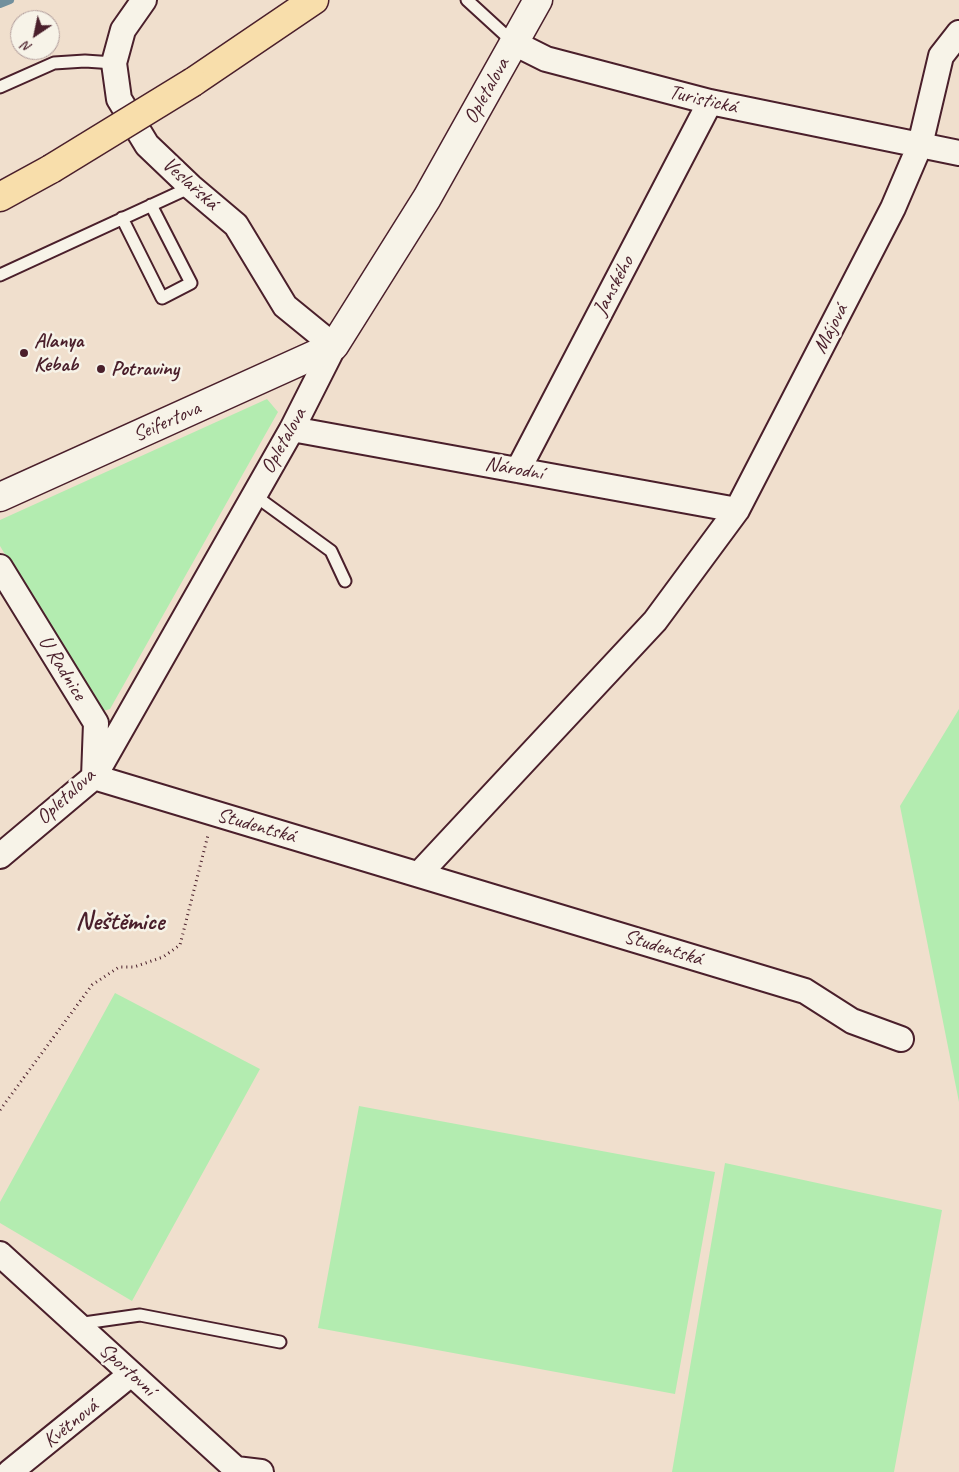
<!DOCTYPE html>
<html>
<head>
<meta charset="utf-8">
<style>
  body { margin:0 }
  #map { position:relative; width:959px; height:1472px; overflow:hidden; background:#f0dfcd; font-family:Caveat,sans-serif }
  canvas { display:block }
  .north { position:absolute; left:10px; top:10px; width:50px; height:50px; box-sizing:border-box; background:#f7f3e8; border:1px solid #b29e9c; border-radius:50%; rotate:214deg; font-size:14px; font-weight:700; line-height:20px; text-align:center; color:#4a1f2b }
  .north::after { content:''; display:block; margin:auto; width:18px; height:22px; background:#4a1f2b; clip-path:polygon(50% 0,100% 100%,50% 72%,0 100%) }
</style>
</head>
<body>
<div id="map">
<canvas width="959" height="1472"></canvas>
<div class="north">N</div>
</div>
<script>
const ctx = document.querySelector('canvas').getContext('2d');
ctx.lineJoin = 'round';
function paint(path, color) {
  ctx.fillStyle = color;
  ctx.fill(path, 'evenodd');
}
function toPath(rows) {
  const path = new Path2D();
  for (const r of rows) {
    path.moveTo(r[0], r[1]);
    for (let i = 2; i < r.length; i += 2) path.lineTo(r[i], r[i + 1]);
  }
  return path;
}
function trace(path, color, width, dash) {
  ctx.strokeStyle = color;
  ctx.lineWidth = width;
  ctx.lineCap = dash ? 'butt' : 'round';
  ctx.setLineDash(dash || []);
  ctx.stroke(path);
}
function drawText(font, color, halo, rows, align = 'center') {
  ctx.font = font + ' Caveat,sans-serif';
  ctx.lineWidth = 5;
  ctx.setLineDash([]);
  ctx.textBaseline = 'middle';
  ctx.strokeStyle = halo;
  ctx.fillStyle = color;
  for (const [text, x, y, turn = 0] of rows) {
    ctx.save();
    ctx.translate(x, y);
    ctx.rotate((+turn || 0) * Math.PI / 180);
    ctx.textAlign = isNaN(turn) ? turn : align;
    if (halo) ctx.strokeText(text, 0, 0);
    ctx.fillText(text, 0, 0);
    ctx.restore();
  }
}
paint(toPath([
  [267,399,278,412,110,709,100,712,0,546,0,520],
  [959,709,959,1102,900,806],
  [115,993,260,1069,132,1301,0,1223,0,1202],
  [359,1106,715,1172,675,1394,318,1328],
  [725,1163,942,1210,894,1472,672,1472]
]), '#b3ecb0');
trace(toPath([
  [0,4,10,0]
]), '#72909d', 8);
const lane = toPath([
  [467,0,514,43],
  [0,87,54,63,85,61,114,63],
  [122,218,162,298,191,283,151,205],
  [0,275,191,187],
  [254,495,331,551,345,581],
  [77,1324,140,1315,280,1342]
]);
const street = toPath([
  [514,43,546,59,710,102,959,153],
  [292,429,737,510],
  [518,470,710,102],
  [0,567,96,723,94,777,805,991,852,1021,901,1039],
  [0,856,94,777,292,429,334,346,285,306,236,225,191,187,147,145,119,99,114,63,123,30,144,0],
  [419,874,655,621,737,510,893,208,920,145,941,56,959,33],
  [0,1254,236,1469,261,1472],
  [10,1472,131,1374]
]);
const secondary = toPath([
  [0,497,334,346,427,198,538,0]
]);
const primary = toPath([
  [193,82,314,0],
  [0,197,51,169]
]);
trace(lane, '#4a1f2b', 15);
trace(street, '#4a1f2b', 28);
trace(secondary, '#4a1f2b', 31);
trace(primary, '#4a1f2b', 31);
trace(toPath([
  [0,1110,92,985,119,967,134,967,163,957,180,945,208,835]
]), '#4a1f2b', 3, [1, 4]);
trace(lane, '#f7f3e8', 11);
trace(street, '#f7f3e8', 24);
trace(secondary, '#f7f3e8', 28);
trace(primary, '#f8deab', 28);
const primaryBridge = toPath([
  [51,169,193,82]
]);
trace(primaryBridge, '#4a1f2b', 31, []);
trace(primaryBridge, '#f8deab', 28);
for (const [x, y, r, color] of [
  [24,353,5,"#4a1f2b"],
  [101,369,5,"#4a1f2b"]
]) {
  const dot = new Path2D();
  dot.arc(x, y, r, 0, 2 * Math.PI);
  ctx.fillStyle = color;
  ctx.fill(dot);
  trace(dot, '#f7f3e8', 2);
}
drawText('21px', '#4a1f2b', '#f7f3e8', [
  ["Opletalova",487,91,-61],
  ["Turistická",703,100,13],
  ["Veslařská",190,184,42],
  ["Janského",614,286,-62],
  ["Májová",831,329,-63],
  ["Seifertova",167,422,-24],
  ["Opletalova",284,441,-61],
  ["Národní",514,469,10],
  ["U Radnice",62,668,58],
  ["Opletalova",66,797,-43],
  ["Studentská",256,826,16],
  ["Studentská",663,948,17],
  ["Sportovní",127,1370,42],
  ["Květnová",71,1424,-39]
]);
drawText('bold 21px', '#4a1f2b', '#f7f3e8', [
  ["Alanya",34,341],
  ["Kebab",34,365],
  ["Potraviny",111,369]
], 'left');
drawText('bold 26px', '#4a1f2b', '#f7f3e8', [
  ["Neštěmice",120,922]
]);
</script>
</body>
</html>
